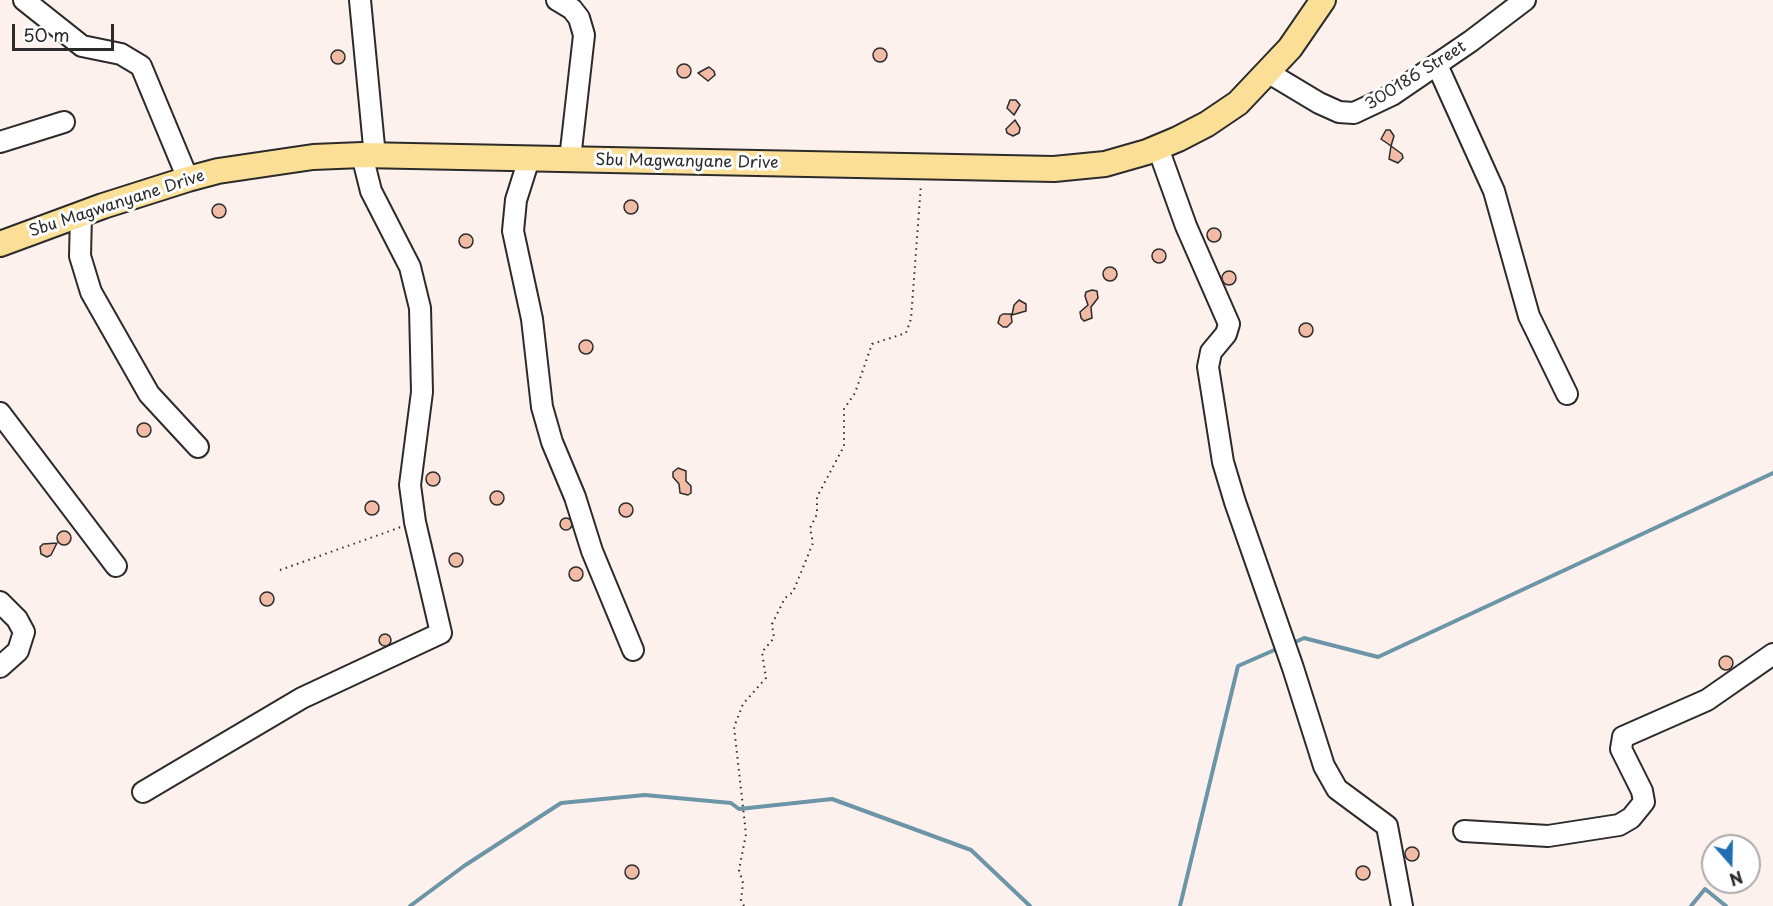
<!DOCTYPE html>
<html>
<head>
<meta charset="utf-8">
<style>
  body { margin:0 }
  #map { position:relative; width:1773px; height:906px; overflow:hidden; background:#fcf1ed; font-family:"Playpen Sans",sans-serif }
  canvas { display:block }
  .north { position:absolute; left:1701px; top:834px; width:60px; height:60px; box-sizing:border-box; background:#fff; border:2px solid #aaa; border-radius:50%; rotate:160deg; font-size:16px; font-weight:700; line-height:24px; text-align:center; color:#2b2b2b }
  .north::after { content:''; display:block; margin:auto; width:21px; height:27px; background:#1f6fb2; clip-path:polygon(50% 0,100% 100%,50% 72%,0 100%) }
  .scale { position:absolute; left:12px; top:24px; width:102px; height:27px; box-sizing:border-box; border:3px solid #2b2b2b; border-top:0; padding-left:8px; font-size:18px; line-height:21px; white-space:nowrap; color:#2b2b2b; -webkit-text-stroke:4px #fff; paint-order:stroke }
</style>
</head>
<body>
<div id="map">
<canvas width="1773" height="906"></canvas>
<div class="north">N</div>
<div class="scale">50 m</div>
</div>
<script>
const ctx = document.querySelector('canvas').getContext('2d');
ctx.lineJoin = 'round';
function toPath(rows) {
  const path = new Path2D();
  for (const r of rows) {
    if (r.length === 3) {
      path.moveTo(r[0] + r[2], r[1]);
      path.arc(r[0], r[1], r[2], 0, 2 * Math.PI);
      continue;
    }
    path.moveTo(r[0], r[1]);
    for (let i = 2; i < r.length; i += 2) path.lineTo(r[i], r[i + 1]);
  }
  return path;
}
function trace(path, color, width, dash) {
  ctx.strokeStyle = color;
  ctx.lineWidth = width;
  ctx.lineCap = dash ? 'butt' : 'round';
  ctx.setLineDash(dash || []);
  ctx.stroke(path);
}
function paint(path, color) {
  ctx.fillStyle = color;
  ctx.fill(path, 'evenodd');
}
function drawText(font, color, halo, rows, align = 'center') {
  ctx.font = font + ' "Playpen Sans",sans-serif';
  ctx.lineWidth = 6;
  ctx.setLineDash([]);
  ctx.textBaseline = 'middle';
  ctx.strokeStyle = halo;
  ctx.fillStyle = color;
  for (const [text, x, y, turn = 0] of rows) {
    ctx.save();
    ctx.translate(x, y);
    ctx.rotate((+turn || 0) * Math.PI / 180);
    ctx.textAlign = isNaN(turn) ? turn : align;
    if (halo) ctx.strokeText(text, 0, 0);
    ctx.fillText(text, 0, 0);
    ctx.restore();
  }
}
trace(toPath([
  [1291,644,1304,638,1378,657,1773,473],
  [410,906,464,866,561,803,645,795,731,803,739,809,832,799,971,850,1030,906],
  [1180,906,1238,666,1279,648],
  [1691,906,1705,889,1726,906]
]), '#6c95a7', 4);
const building = toPath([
  [880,55,7],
  [338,57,7],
  [684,71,7],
  [709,67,714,71,715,75,708,81,698,73,709,67],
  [1010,100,1016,100,1020,105,1014,115,1007,108,1010,100],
  [1015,120,1020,128,1019,133,1013,136,1007,133,1006,129,1015,120],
  [1386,130,1390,130,1394,136,1391,146,1381,139,1386,130],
  [1391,146,1402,154,1403,158,1398,163,1389,159,1391,146],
  [631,207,7],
  [219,211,7],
  [1214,235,7],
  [466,241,7],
  [1159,256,7],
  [1110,274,7],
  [1229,278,7],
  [1092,290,1097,291,1098,298,1091,307,1092,318,1084,321,1081,318,1080,312,1088,305,1085,296,1086,292,1092,290],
  [1019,300,1026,304,1026,311,1012,315,1014,305,1019,300],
  [1003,314,1011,314,1012,322,1007,327,1003,327,998,323,1000,316,1003,314],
  [1306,330,7],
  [586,347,7],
  [144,430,7],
  [678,468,686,471,686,481,691,486,691,493,688,495,680,493,679,484,673,477,673,472,678,468],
  [433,479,7],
  [497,498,7],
  [372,508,7],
  [626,510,7],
  [566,524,6],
  [64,538,7],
  [57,543,51,555,47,557,41,554,40,547,43,544,57,543],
  [456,560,7],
  [576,574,7],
  [267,599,7],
  [385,640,6],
  [1726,663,7],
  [1412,854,7],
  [632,872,7],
  [1363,873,7]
]);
paint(building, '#f1bba5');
trace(building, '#2b2b2b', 1.5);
const minor = toPath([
  [24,0,82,46,121,54,141,66,188,179],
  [360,0,375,157],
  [557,0,572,9,579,18,584,35,570,159],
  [1437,65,1494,191,1529,316,1567,394],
  [1269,73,1319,103,1339,112,1354,113,1392,95,1471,41,1525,0],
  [0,142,64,122],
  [1158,148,1186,226,1229,324,1226,334,1211,352,1208,367,1223,462,1235,502,1293,668,1324,766,1337,789,1387,826,1402,906],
  [529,159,516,200,513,231,532,319,542,407,552,442,575,497,592,551,633,650],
  [81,215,80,256,91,292,149,394,198,447],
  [0,413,116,566],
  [0,602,17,619,24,632,18,651,0,667],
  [143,792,302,698,441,633,415,522,410,485,422,392,420,308,410,267,371,191,362,155],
  [1464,831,1548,836,1619,825,1631,818,1644,802,1642,791,1621,749,1623,737,1707,700,1773,654]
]);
const major = toPath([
  [0,244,103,206,188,179,218,171,313,157,362,155,1054,169,1105,164,1147,152,1178,139,1207,124,1238,103,1290,48,1323,0]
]);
trace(minor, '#2b2b2b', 24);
trace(major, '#2b2b2b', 28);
trace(toPath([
  [280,570,401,527],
  [744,906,741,900,743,883,739,870,746,834,734,727,743,704,766,678,762,652,774,638,772,624,785,598,793,592,813,543,810,528,817,514,817,497,844,446,844,409,855,393,872,344,906,333,911,319,921,184]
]), '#2b2b2b', 2, [1.5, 4.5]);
trace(minor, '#fff', 20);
trace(major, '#fbdf96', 24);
drawText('16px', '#2b2b2b', '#fff', [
  ["300186 Street",1416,76,-32],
  ["Sbu Magwanyane Drive",687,162,1],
  ["Sbu Magwanyane Drive",117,204,-18]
]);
</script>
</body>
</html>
